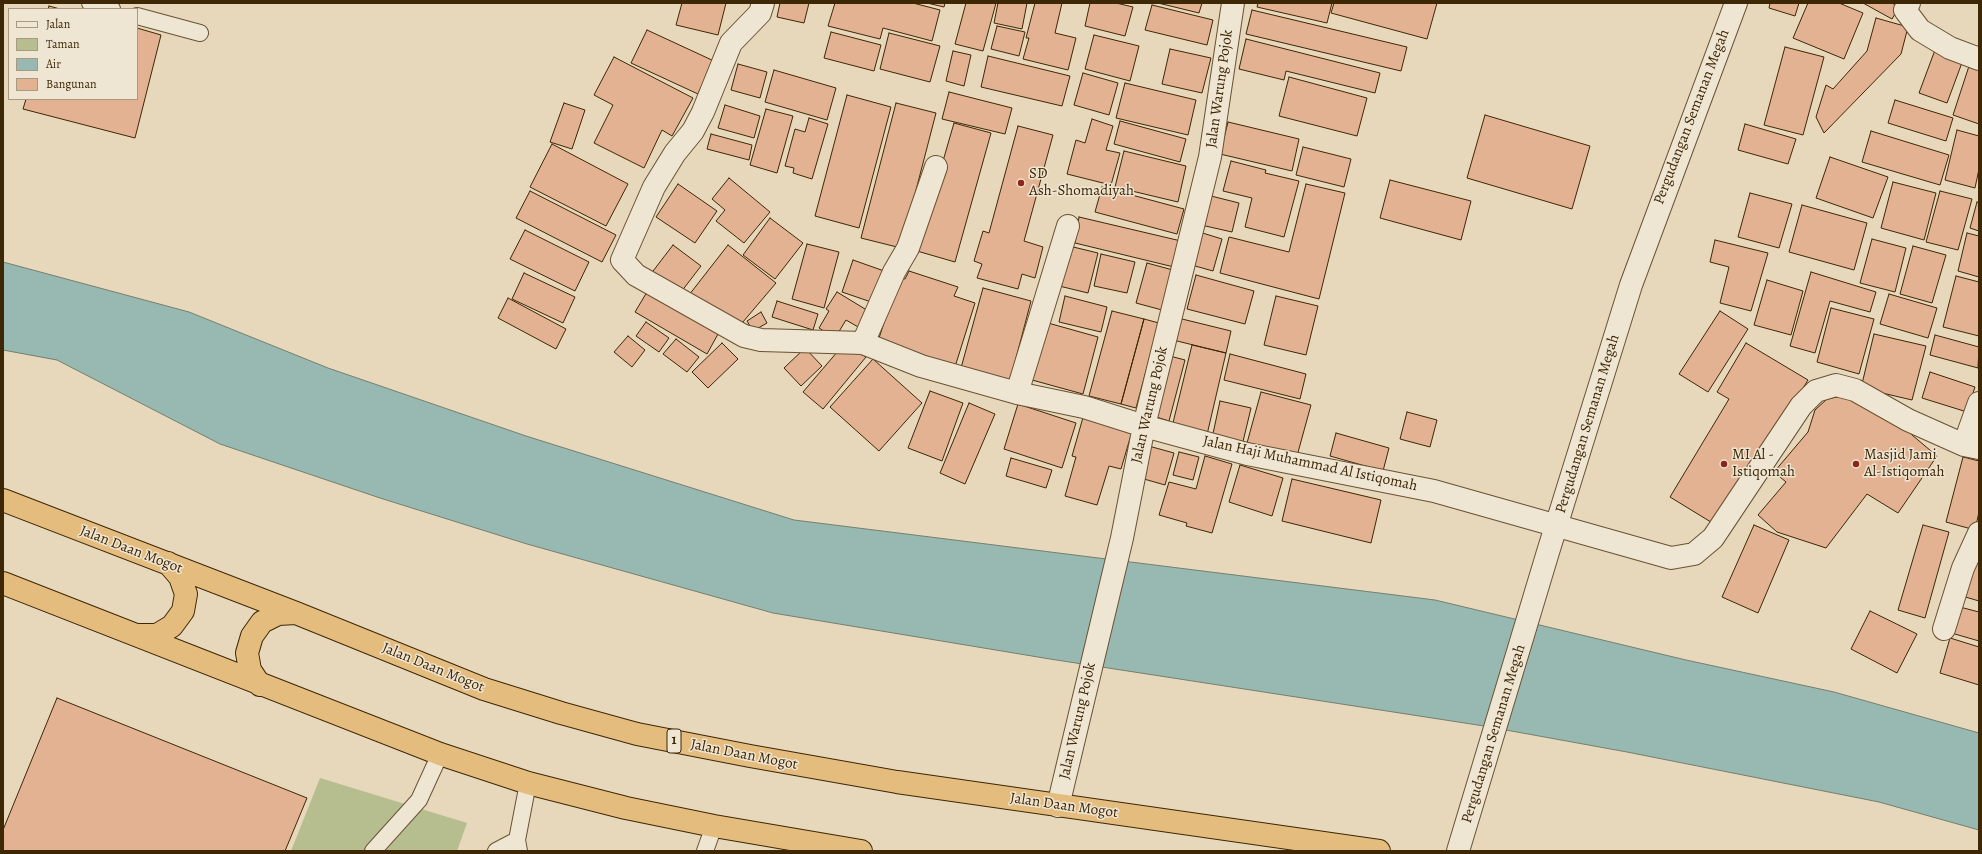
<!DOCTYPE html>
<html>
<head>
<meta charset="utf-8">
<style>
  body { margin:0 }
  #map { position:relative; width:1982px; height:854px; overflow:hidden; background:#e7d7bb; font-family:Alegreya,serif }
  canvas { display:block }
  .frame { position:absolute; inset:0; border:4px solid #3d2705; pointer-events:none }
  .legend { position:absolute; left:8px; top:8px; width:130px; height:92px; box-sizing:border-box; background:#efe5d3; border:1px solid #a89981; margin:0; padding:5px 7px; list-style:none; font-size:12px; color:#3d2705 }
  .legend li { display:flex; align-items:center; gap:8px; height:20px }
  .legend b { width:20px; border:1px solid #a89981 }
</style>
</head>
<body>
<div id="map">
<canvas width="1982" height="854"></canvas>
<div class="frame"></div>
<ul class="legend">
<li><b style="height:5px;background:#efe5d3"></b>Jalan</li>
<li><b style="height:11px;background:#b6be90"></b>Taman</li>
<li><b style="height:11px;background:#97b9b2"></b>Air</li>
<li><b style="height:11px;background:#e3b292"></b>Bangunan</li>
</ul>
</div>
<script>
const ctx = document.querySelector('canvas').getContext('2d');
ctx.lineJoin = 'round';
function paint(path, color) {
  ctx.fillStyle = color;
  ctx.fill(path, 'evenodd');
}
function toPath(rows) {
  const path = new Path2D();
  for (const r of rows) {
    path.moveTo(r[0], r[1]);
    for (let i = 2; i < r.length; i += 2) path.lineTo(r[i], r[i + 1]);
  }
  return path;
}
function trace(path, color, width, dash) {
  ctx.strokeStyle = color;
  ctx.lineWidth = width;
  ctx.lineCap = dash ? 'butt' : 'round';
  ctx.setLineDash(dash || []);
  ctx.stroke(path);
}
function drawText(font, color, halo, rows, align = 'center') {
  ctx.font = font + ' Alegreya,serif';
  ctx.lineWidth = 3;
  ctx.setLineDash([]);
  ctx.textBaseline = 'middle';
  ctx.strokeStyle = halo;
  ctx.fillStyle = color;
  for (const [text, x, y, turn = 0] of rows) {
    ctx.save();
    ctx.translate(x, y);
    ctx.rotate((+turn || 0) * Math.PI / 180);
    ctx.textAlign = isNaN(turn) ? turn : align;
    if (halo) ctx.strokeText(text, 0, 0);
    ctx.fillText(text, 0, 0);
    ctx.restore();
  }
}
paint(toPath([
  [320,778,467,823,457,851,291,851]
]), '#b6be90');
const water = toPath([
  [3,262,189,312,328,368,526,436,794,520,1435,600,1686,660,1834,692,1979,733,1979,830,1879,802,1627,752,1484,726,1050,659,773,613,527,544,380,498,220,444,57,360,3,350,3,262]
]);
paint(water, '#97b9b2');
trace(water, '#737f6d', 1);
const building = toPath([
  [682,3,726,3,718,35,676,25,682,3],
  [780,3,809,3,804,23,777,17,780,3],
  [835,3,913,3,940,10,932,41,883,28,880,39,828,26,835,3],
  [927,3,945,3,944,7,927,3],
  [966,3,996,3,983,51,955,44,966,3],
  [998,3,1027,3,1022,29,994,23,998,3],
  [1035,3,1062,3,1055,33,1076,38,1068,70,1023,59,1029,38,1026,38,1035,3],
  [1090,3,1116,3,1133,7,1125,36,1085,26,1090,3],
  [1158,3,1202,3,1199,13,1158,3],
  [1258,3,1332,3,1327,23,1257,7,1258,3],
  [1334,3,1437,3,1427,39,1331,13,1334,3],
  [1770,3,1799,3,1795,16,1769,8,1770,3],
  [1808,3,1839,3,1863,13,1844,59,1793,38,1808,3],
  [1863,3,1892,3,1899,7,1892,19,1863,3],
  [1152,5,1213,20,1207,45,1145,30,1152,5],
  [49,6,60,9,48,9,49,6],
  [1252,10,1407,47,1401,71,1246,34,1252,10],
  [1876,18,1908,27,1901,54,1824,133,1816,117,1826,85,1833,89,1867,51,1876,18],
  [997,26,1025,32,1019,56,991,49,997,26],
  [137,28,161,35,135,138,23,109,26,99,137,99,137,28],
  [647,30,714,61,698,94,631,63,647,30],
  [831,32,881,45,874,71,824,58,831,32],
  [889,33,940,46,930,82,880,69,889,33],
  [1094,35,1139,46,1130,81,1085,69,1094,35],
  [1246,39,1380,73,1375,93,1286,71,1284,80,1239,69,1246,39],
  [1785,47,1824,57,1803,135,1764,125,1785,47],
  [1170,49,1211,58,1202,93,1162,84,1170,49],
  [1935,50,1963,60,1947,103,1919,93,1935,50],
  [953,51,971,55,964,86,946,81,953,51],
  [988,56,1070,76,1062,106,981,87,988,56],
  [614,57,693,98,672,136,662,130,644,168,594,143,613,105,594,95,614,57],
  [1971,60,1979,62,1979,124,1953,115,1971,60],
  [738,64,767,72,760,98,731,90,738,64],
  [774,70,836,88,827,120,765,102,774,70],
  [1083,73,1118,83,1109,115,1074,105,1083,73],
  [1289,77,1367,98,1357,136,1279,116,1289,77],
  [1125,83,1196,100,1188,135,1116,118,1125,83],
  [949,92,1012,108,1005,134,942,119,949,92],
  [847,95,891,107,859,228,815,216,847,95],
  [1895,100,1953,118,1946,141,1888,123,1895,100],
  [564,103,585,110,572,149,550,142,564,103],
  [896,103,936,113,901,248,861,238,896,103],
  [725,105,760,116,754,138,718,128,725,105],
  [766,109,793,116,777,173,750,165,766,109],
  [1485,115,1590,146,1572,209,1467,178,1485,115],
  [809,118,828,124,812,179,793,173,794,168,785,166,795,129,805,132,809,118],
  [1092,119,1113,126,1106,150,1120,153,1111,185,1067,174,1076,140,1085,143,1092,119],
  [1120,121,1186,139,1180,162,1114,144,1120,121],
  [1228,122,1299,139,1292,171,1220,154,1228,122],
  [954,123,991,133,955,262,917,251,954,123],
  [1745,124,1796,139,1788,164,1738,150,1745,124],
  [1018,126,1053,135,1024,241,1043,247,1035,278,1022,274,1018,289,977,278,982,264,974,261,983,231,989,233,1018,126],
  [1957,130,1979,136,1979,169,1975,188,1945,180,1957,130],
  [1871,131,1949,155,1940,185,1862,162,1871,131],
  [711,134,752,145,749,160,707,149,711,134],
  [552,144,628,184,606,226,530,187,552,144],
  [1303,147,1351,159,1344,187,1296,175,1303,147],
  [1124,151,1186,166,1178,202,1115,187,1124,151],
  [1830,157,1888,177,1873,218,1816,198,1830,157],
  [1231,161,1266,170,1265,173,1299,181,1284,237,1245,227,1252,198,1223,191,1231,161],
  [729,178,770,212,744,243,716,221,725,210,712,199,729,178],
  [1390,180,1471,201,1461,240,1380,218,1390,180],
  [1893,182,1936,193,1924,240,1881,228,1893,182],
  [678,184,717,211,695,243,656,217,678,184],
  [1306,184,1345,193,1319,299,1220,273,1229,237,1289,252,1306,184],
  [1102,187,1184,209,1177,234,1095,212,1102,187],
  [530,191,616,235,602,262,516,218,530,191],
  [1940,191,1972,199,1958,250,1926,242,1940,191],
  [1750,193,1792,204,1779,248,1738,237,1750,193],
  [1207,195,1239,203,1232,232,1201,225,1207,195],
  [1977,202,1979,203,1979,231,1970,228,1977,202],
  [1802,205,1867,223,1854,270,1789,252,1802,205],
  [1079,217,1181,241,1174,267,1075,243,1079,217],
  [770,218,803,243,775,279,743,255,770,218],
  [525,230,589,262,575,291,510,259,525,230],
  [1196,231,1222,239,1213,271,1188,264,1196,231],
  [1967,233,1979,236,1979,277,1958,271,1967,233],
  [1872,239,1906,248,1895,292,1860,283,1872,239],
  [1715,240,1768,253,1751,311,1720,303,1729,267,1710,262,1715,240],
  [807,244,839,252,824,308,792,299,807,244],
  [673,245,701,266,678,296,650,275,673,245],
  [728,245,776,283,737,329,689,295,728,245],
  [1065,245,1098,253,1088,293,1055,285,1065,245],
  [1913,246,1946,255,1932,303,1900,294,1913,246],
  [1101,254,1135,262,1127,293,1094,286,1101,254],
  [853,260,887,272,877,304,842,292,853,260],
  [1147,263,1173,270,1162,310,1136,303,1147,263],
  [909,271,958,287,954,296,975,303,954,370,877,344,899,278,905,279,909,271],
  [1811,272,1876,292,1870,312,1830,301,1815,353,1790,346,1811,272],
  [524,273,575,297,563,323,512,299,524,273],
  [1196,275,1254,291,1245,324,1187,309,1196,275],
  [1956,276,1979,282,1979,336,1943,327,1956,276],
  [1767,280,1803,291,1791,335,1754,325,1767,280],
  [983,288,1031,301,1010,381,961,368,983,288],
  [647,292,718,334,707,354,635,312,647,292],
  [837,292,870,312,860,328,846,320,835,338,819,328,829,311,826,309,837,292],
  [1889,294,1937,308,1928,338,1880,324,1889,294],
  [1065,296,1107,307,1101,332,1059,322,1065,296],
  [1276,296,1318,306,1306,355,1264,345,1276,296],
  [508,298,566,329,556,349,498,318,508,298],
  [777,301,818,314,813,330,772,317,777,301],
  [1831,308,1874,319,1859,374,1817,362,1831,308],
  [1112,311,1144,319,1121,404,1089,396,1112,311],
  [1720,311,1748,329,1708,392,1679,374,1720,311],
  [761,312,767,323,753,331,747,321,761,312],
  [1178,318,1231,331,1226,353,1173,340,1178,318],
  [1144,319,1159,323,1136,408,1121,404,1144,319],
  [646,322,669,338,659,352,636,336,646,322],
  [1048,323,1098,337,1083,394,1032,380,1048,323],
  [1874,334,1926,346,1912,400,1861,388,1874,334],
  [1935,335,1979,347,1978,368,1930,355,1935,335],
  [628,336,645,350,632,367,614,352,628,336],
  [676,339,699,357,687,372,663,354,676,339],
  [722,343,738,359,708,388,692,372,722,343],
  [1746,343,1808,380,1719,527,1670,497,1729,399,1717,392,1746,343],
  [844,344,866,357,823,409,803,392,844,344],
  [1192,345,1226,353,1206,439,1171,431,1192,345],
  [805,348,822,366,801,386,784,368,805,348],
  [1230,354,1306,374,1300,399,1224,380,1230,354],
  [1166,355,1185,360,1169,421,1150,415,1166,355],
  [873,359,922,403,879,451,830,407,873,359],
  [1930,372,1975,387,1967,412,1922,398,1930,372],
  [930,391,963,403,942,461,908,448,930,391],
  [1261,392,1311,405,1297,456,1247,443,1261,392],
  [1842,396,1861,400,1906,426,1912,435,1937,456,1898,513,1867,494,1826,548,1777,532,1758,515,1786,482,1774,472,1808,432,1815,410,1827,399,1842,396],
  [1220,401,1251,408,1241,450,1211,443,1220,401],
  [969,403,995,414,965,484,940,473,969,403],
  [1018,404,1076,423,1062,468,1004,449,1018,404],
  [1407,412,1437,420,1430,447,1400,439,1407,412],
  [1084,414,1133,428,1121,469,1109,466,1097,505,1065,496,1076,457,1072,456,1084,414],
  [1336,433,1389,448,1383,471,1330,456,1336,433],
  [1145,445,1174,453,1165,485,1137,477,1145,445],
  [1179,452,1199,457,1193,480,1173,475,1179,452],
  [1205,456,1232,464,1212,533,1186,526,1187,523,1159,515,1169,482,1196,489,1205,456],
  [1963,457,1979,461,1979,512,1975,530,1946,522,1963,457],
  [1011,458,1052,470,1046,488,1006,476,1011,458],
  [1240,465,1283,478,1272,516,1229,502,1240,465],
  [1292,479,1381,500,1371,543,1282,521,1292,479],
  [1754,525,1789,540,1758,613,1722,597,1754,525],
  [1923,525,1949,532,1925,618,1898,610,1923,525],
  [1979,548,1979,601,1962,596,1979,548],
  [1956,606,1979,612,1979,641,1948,632,1956,606],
  [1870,611,1917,634,1897,673,1851,649,1870,611],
  [1950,638,1979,647,1979,685,1940,673,1950,638],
  [57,698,307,798,285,851,3,851,3,830,57,698]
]);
paint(building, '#e3b292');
trace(building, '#3d2705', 1);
const lane = toPath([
  [90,3,112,9],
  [137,16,200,33],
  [373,851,419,800,440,754],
  [496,851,517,840],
  [519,851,517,840,528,783],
  [705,851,714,826]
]);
const street = toPath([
  [763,3,760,13,731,43,703,112,693,131,675,153,654,187,622,260,636,275,744,336,761,340,863,343],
  [1909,3,1905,10,1920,30,1950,48,1979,59],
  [936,167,908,248,894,272,863,343,921,366,1017,393,1084,407,1144,426,1247,454,1434,491,1671,558,1694,554,1713,538,1801,406,1816,391,1836,385,1855,390,1908,420,1964,445,1979,448],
  [1017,393,1068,226],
  [1964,445,1979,403],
  [1944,629,1963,568,1979,533],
  [1058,806,1122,538,1144,426,1210,157,1233,3],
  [1458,851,1548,552,1631,285,1736,3]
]);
const highway = toPath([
  [3,500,296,613,484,689,561,713,637,734,750,756,897,782,1379,851],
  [3,583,440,754,528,783,626,808,714,826,861,851],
  [139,635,157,635,172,626,183,611,186,594,180,577,168,563],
  [260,685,250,670,247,653,252,636,262,622,278,614,296,613]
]);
trace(lane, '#685332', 18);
trace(street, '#685332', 24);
trace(highway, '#3d2705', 24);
trace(lane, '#efe5d3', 16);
trace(street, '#efe5d3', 22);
trace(highway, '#e4bc7e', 22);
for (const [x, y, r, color] of [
  [1021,183,4,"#8f2418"],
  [1724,464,4,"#8f2418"],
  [1856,464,4,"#8f2418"]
]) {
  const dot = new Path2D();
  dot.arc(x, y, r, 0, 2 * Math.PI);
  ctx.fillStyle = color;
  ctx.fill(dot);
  trace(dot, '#efe5d3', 1.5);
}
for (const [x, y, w] of [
  [674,741,14]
]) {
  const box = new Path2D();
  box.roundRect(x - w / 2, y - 12, w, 24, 3);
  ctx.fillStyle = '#efe5d3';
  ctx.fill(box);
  trace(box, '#3d2705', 1);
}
drawText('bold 14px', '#3d2705', null, [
  ["1",674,741]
]);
drawText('15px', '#3d2705', '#efe5d3', [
  ["Jalan Warung Pojok",1220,89,-82],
  ["Pergudangan Semanan Megah",1692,117,-69],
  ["Jalan Warung Pojok",1150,405,-77],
  ["Pergudangan Semanan Megah",1588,424,-73],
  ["Jalan Haji Muhammad Al Istiqomah",1310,464,12],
  ["Jalan Daan Mogot",131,550,21],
  ["Jalan Daan Mogot",433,668,22],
  ["Jalan Warung Pojok",1078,721,-77],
  ["Pergudangan Semanan Megah",1494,734,-73],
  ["Jalan Daan Mogot",744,755,11],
  ["Jalan Daan Mogot",1064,806,8]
]);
drawText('15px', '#3d2705', '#efe5d3', [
  ["SD",1029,174],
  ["Ash-Shomadiyah",1029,191],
  ["MI Al -",1732,455],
  ["Istiqomah",1732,472],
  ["Masjid Jami",1864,455],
  ["Al-Istiqomah",1864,472]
], 'left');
</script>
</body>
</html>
